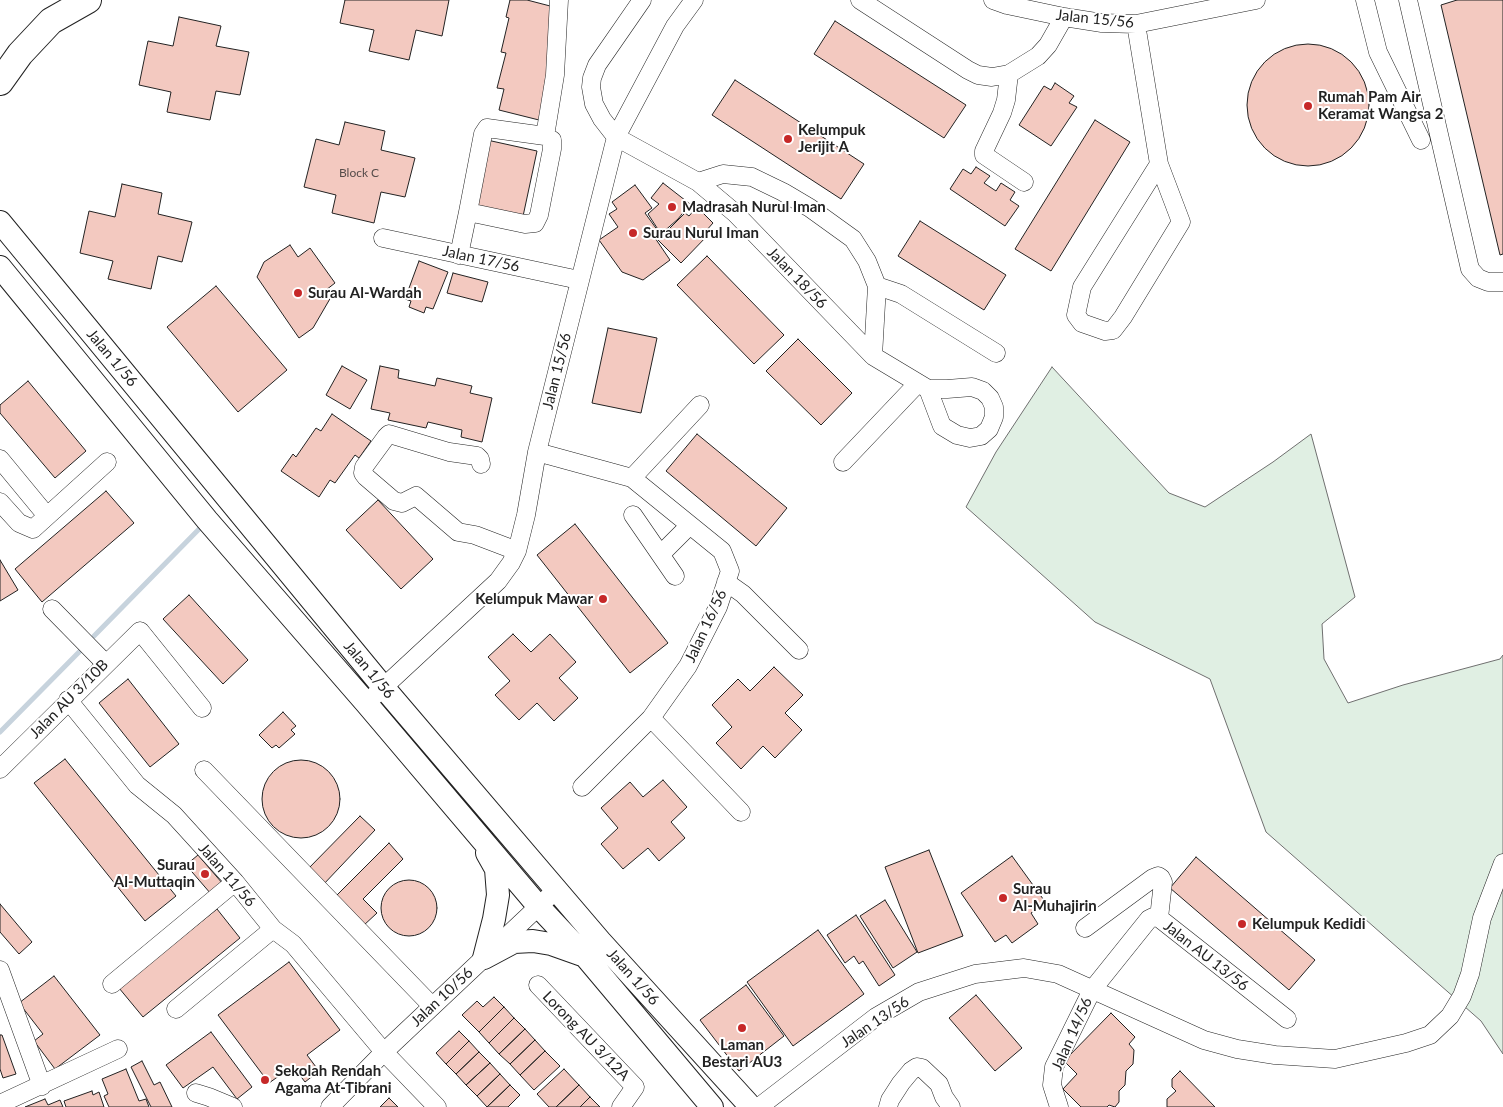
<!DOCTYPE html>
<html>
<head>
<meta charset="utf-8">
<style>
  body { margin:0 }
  canvas { display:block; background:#fff }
</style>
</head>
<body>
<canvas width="1503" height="1107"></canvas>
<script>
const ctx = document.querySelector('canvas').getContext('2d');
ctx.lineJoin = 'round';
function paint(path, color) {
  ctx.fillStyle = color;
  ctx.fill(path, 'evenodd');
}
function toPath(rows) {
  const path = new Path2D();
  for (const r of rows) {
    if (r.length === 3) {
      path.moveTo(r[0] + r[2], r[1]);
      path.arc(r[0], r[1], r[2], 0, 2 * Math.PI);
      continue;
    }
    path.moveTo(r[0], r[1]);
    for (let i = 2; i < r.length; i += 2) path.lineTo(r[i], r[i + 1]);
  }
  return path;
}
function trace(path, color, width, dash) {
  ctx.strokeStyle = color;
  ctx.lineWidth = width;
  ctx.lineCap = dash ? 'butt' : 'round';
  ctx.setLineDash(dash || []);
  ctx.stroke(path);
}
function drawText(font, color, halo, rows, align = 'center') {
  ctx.font = font + ' Lato,sans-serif';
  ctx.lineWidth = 4;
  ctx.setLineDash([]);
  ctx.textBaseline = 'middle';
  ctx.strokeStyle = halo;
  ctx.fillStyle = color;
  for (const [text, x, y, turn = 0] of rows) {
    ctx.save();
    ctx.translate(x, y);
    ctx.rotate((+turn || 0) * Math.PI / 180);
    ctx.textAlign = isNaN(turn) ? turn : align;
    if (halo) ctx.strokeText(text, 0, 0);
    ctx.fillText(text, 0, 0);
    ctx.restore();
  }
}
const green = toPath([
  [1052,367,1169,493,1205,507,1273,462,1311,434,1355,597,1322,624,1324,659,1348,703,1403,685,1500,659,1503,655,1503,1054,1481,1021,1266,832,1210,679,1095,622,966,507,996,452,1052,367]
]);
paint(green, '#e0efe3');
trace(green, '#6f6f6f', 1);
trace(toPath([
  [94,636,203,525],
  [0,732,81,650]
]), '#c7d3dd', 5);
const building = toPath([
  [345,0,449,0,442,36,416,30,409,60,369,51,374,30,340,23,345,0],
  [510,0,527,0,554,7,552,64,543,121,499,110,504,89,497,88,506,53,501,52,509,18,506,17,510,0],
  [1457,0,1503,0,1503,254,1500,255,1441,5,1457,0],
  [179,17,221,26,216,46,249,52,240,95,216,91,210,120,167,112,171,92,139,85,148,41,173,46,179,17],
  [835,21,966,105,944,138,814,54,835,21],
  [1308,105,61],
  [735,80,864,164,841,199,712,115,735,80],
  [1055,83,1074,96,1069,103,1077,107,1051,146,1019,125,1044,86,1051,90,1055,83],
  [1095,120,1130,142,1051,271,1015,249,1095,120],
  [345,122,385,131,381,150,415,158,405,197,381,192,374,223,332,213,336,195,304,187,316,139,339,145,345,122],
  [487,140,537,151,522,221,472,211,487,140],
  [976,167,990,176,984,183,996,191,1001,183,1015,192,1010,200,1019,206,1005,226,950,189,963,169,971,174,976,167],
  [663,183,690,204,678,219,661,234,648,214,659,204,651,198,663,183],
  [122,184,162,193,158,214,192,222,182,262,158,256,151,289,108,279,113,261,80,253,89,211,115,217,122,184],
  [635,185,652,208,645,213,658,231,653,235,670,260,643,280,622,272,599,240,618,227,609,214,617,209,612,202,635,185],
  [697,207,713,223,705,232,708,235,681,263,658,240,685,213,689,216,697,207],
  [920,221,1006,275,984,310,898,256,920,221],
  [290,245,298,257,310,248,335,283,326,290,331,297,313,328,299,338,257,277,264,262,290,245],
  [707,256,784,335,754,364,677,285,707,256],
  [419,261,448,272,433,309,426,307,424,313,409,307,411,301,405,299,419,261],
  [453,273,488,282,482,302,447,293,453,273],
  [216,286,287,370,238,412,167,327,216,286],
  [608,328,657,338,641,413,592,403,608,328],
  [798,339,852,393,821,425,766,371,798,339],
  [342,366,367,380,350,409,326,395,342,366],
  [380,366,399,370,398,378,435,386,437,378,472,386,470,393,492,398,482,442,461,437,462,430,428,422,426,428,388,420,390,413,371,409,380,366],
  [28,381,86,451,55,478,0,413,0,405,28,381],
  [332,414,371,441,359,458,355,455,335,483,330,480,319,497,281,471,293,454,296,457,316,428,321,431,332,414],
  [697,434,787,508,756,546,666,471,697,434],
  [106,491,134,523,42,602,15,569,106,491],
  [378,500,433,559,401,589,346,530,378,500],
  [575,524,668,643,630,673,537,555,575,524],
  [0,560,18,590,0,601,0,560],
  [189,595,248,660,223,684,163,619,189,595],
  [513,634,531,652,550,634,576,662,559,678,578,698,554,721,537,703,519,720,495,695,510,681,488,657,513,634],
  [774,667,803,695,785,713,802,730,775,758,763,746,741,769,716,743,732,727,712,705,738,679,750,691,774,667],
  [128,679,179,744,150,767,99,703,128,679],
  [283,712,296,726,291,730,295,734,279,748,276,745,272,748,259,735,283,712],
  [65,759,176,896,145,921,34,783,65,759],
  [301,799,39],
  [663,780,687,807,671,822,685,838,659,861,648,848,623,869,601,844,618,828,601,808,630,782,643,797,663,780],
  [360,816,375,830,322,886,306,871,360,816],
  [389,843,403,859,363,899,377,913,363,926,335,897,389,843],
  [929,850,963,936,918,953,885,867,929,850],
  [198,855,223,884,211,894,186,865,198,855],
  [1012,856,1046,903,1031,913,1038,924,1012,943,1006,935,995,942,961,893,1012,856],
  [1196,857,1315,960,1289,990,1170,888,1196,857],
  [409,908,28],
  [885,900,917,952,893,968,860,916,885,900],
  [0,904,32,942,19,954,0,932,0,904],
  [217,909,240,938,143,1017,119,988,217,909],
  [856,915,895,975,879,986,863,961,859,964,854,956,845,963,827,935,856,915],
  [818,930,864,994,793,1046,747,982,818,930],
  [289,962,340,1030,307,1055,319,1071,305,1082,293,1066,269,1083,218,1015,289,962],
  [54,976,100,1035,55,1069,34,1041,43,1034,19,1003,54,976],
  [746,985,784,1036,739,1071,700,1020,746,985],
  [976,995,1022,1048,995,1071,949,1018,976,995],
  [494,997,504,1007,479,1032,462,1015,477,1001,483,1007,494,997],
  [504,1007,514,1018,489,1043,479,1032,504,1007],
  [1111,1013,1135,1037,1129,1044,1134,1050,1133,1064,1126,1071,1125,1085,1119,1091,1119,1102,1115,1107,1109,1105,1107,1107,1081,1107,1063,1089,1077,1074,1064,1061,1111,1013],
  [514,1018,525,1029,499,1054,489,1043,514,1018],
  [525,1029,535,1040,510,1064,499,1054,525,1029],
  [459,1031,469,1041,446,1064,436,1053,459,1031],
  [211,1032,252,1087,237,1099,213,1067,183,1088,166,1065,211,1032],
  [0,1035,2,1035,16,1074,3,1078,0,1069,0,1035],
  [535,1040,545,1051,520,1075,510,1064,535,1040],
  [469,1041,479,1052,456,1074,446,1064,469,1041],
  [545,1051,560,1066,534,1090,520,1075,545,1051],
  [479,1052,490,1063,466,1085,456,1074,479,1052],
  [142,1061,154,1085,160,1082,172,1107,151,1107,131,1067,142,1061],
  [490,1063,500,1074,477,1096,466,1085,490,1063],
  [126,1069,139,1101,146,1099,149,1107,109,1107,104,1096,108,1094,102,1079,126,1069],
  [564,1069,579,1085,556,1107,549,1107,537,1094,564,1069],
  [1180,1071,1215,1107,1167,1107,1167,1099,1176,1091,1172,1087,1172,1079,1180,1071],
  [500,1074,510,1085,487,1107,477,1096,500,1074],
  [510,1085,520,1095,508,1107,487,1107,510,1085],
  [579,1085,590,1097,580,1107,556,1107,579,1085],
  [92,1091,93,1095,99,1092,104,1107,66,1107,64,1101,92,1091],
  [590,1097,600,1107,580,1107,590,1097],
  [389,1098,398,1107,380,1107,389,1098],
  [45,1099,48,1105,60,1100,63,1107,25,1107,45,1099]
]);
paint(building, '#f3c9c0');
trace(building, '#222', 1);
const minor = toPath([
  [642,0,597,65,592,78,591,87,594,104,602,119,616,137,698,182,735,213,873,356,928,389,947,389,972,387,983,391,990,398,994,407,994,417,989,429,981,436,970,438,957,435,942,426,928,389],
  [860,0,968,70,978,75,992,77,1009,74,1038,56,1048,45,1064,17],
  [993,0,1007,5,1064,17,1102,23,1136,24,1256,0],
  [1365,0,1378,52,1421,140],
  [1408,0,1470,269,1478,278,1488,282,1503,282],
  [1136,24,1159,164,1082,287,1076,315,1082,323,1105,331,1113,330,1123,317,1181,222,1159,164],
  [1009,74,1006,100,1002,113,984,151,984,155,1024,182],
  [545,136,555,75,559,0],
  [698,182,723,174,752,177,783,192,810,208,853,239,867,261,877,286,873,356],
  [383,238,579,280],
  [459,255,468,212,483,134,487,128,545,136,552,140,552,149,539,215,535,223,525,224,468,212],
  [877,286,901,294,996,353],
  [537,452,632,478,722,551,730,571,718,607,688,666,651,718,582,787],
  [0,459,47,516],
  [843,462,918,383],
  [481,464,480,459,477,456,449,452,389,434,386,437,364,467,363,473,366,477,394,501,402,503,416,496,458,532,475,535,517,551],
  [632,478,700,405],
  [0,502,19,523,33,529,107,462],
  [633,515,675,576],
  [661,554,690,525],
  [726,582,743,594,799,650],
  [52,609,105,663],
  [374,696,498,581,511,563,517,551,526,515,537,452,616,137,675,26,694,0],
  [68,700,137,785,174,815,235,882,273,929,293,944,384,1052,437,1107],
  [651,718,741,812],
  [0,769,140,631,202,708],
  [204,770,432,1006],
  [1085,928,1153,878,1158,876,1161,878,1163,882,1159,918],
  [0,970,42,1086],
  [112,984,235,882],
  [538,985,635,1087,621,1107],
  [176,1009,273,929],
  [196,1093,209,1097,233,1107],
  [0,1104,118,1049],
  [330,1107,384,1052,556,890],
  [759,1107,876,1017,919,992,975,974,1024,968,1058,974,1204,1040,1237,1049,1275,1055,1335,1059,1406,1043,1430,1035,1450,1016,1462,996,1470,974,1482,918,1503,863],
  [888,1107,890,1100,901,1083,911,1071,917,1067,922,1068,939,1084,944,1097,951,1107],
  [1059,1107,1052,1085,1054,1067,1092,990,1149,919,1153,917,1159,918,1287,1019]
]);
const major = toPath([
  [0,222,384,688,600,941,751,1107],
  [0,267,207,520,366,703,539,907,585,956,712,1107],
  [484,958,494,919,498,895,496,869,487,853],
  [484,958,514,942,533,941,551,944,582,955]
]);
const highway = toPath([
  [0,82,20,54,51,21,88,0]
]);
trace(minor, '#222', 19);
trace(major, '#222', 24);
trace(highway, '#222', 28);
trace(minor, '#fff', 18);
trace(major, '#fff', 22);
trace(highway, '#fff', 26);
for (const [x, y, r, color] of [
  [1308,106,5,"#c62828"],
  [788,139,5,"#c62828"],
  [672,207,5,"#c62828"],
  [633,233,5,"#c62828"],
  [298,293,5,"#c62828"],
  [603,599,5,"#c62828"],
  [205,874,5,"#c62828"],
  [1003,898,5,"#c62828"],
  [1242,924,5,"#c62828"],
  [742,1028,5,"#c62828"],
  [265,1080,5,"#c62828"]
]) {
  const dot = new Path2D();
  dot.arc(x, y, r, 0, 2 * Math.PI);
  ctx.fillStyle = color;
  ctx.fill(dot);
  trace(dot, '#fff', 2);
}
drawText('12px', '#564c4a', null, [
  ["Block C",359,173]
]);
drawText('15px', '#222', '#fff', [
  ["Jalan 15/56",1095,19,6],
  ["Jalan 17/56",481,259,12],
  ["Jalan 18/56",797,278,46],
  ["Jalan 1/56",112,358,50],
  ["Jalan 15/56",557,371,-76],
  ["Jalan 16/56",706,626,-65],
  ["Jalan 1/56",369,670,50],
  ["Jalan AU 3/10B",69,699,-45],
  ["Jalan 11/56",227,875,49],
  ["Jalan AU 13/56",1206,956,38],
  ["Jalan 1/56",633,977,48],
  ["Jalan 10/56",442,997,-43],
  ["Jalan 13/56",875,1022,-34],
  ["Jalan 14/56",1072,1034,-66],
  ["Lorong AU 3/12A",586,1036,46]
]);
drawText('bold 15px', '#222', '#fff', [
  ["Rumah Pam Air",1318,97],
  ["Keramat Wangsa 2",1318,114],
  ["Kelumpuk",798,130],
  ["Jerijit A",798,147],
  ["Madrasah Nurul Iman",682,207],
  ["Surau Nurul Iman",643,233],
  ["Surau Al-Wardah",308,293],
  ["Kelumpuk Mawar",593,599,"right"],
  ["Surau",195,865,"right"],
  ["Al-Muttaqin",195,882,"right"],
  ["Surau",1013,889],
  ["Al-Muhajirin",1013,906],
  ["Kelumpuk Kedidi",1252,924],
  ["Laman",742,1045,"center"],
  ["Bestari AU3",742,1062,"center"],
  ["Sekolah Rendah",275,1071],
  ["Agama At-Tibrani",275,1088]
], 'left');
</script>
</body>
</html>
